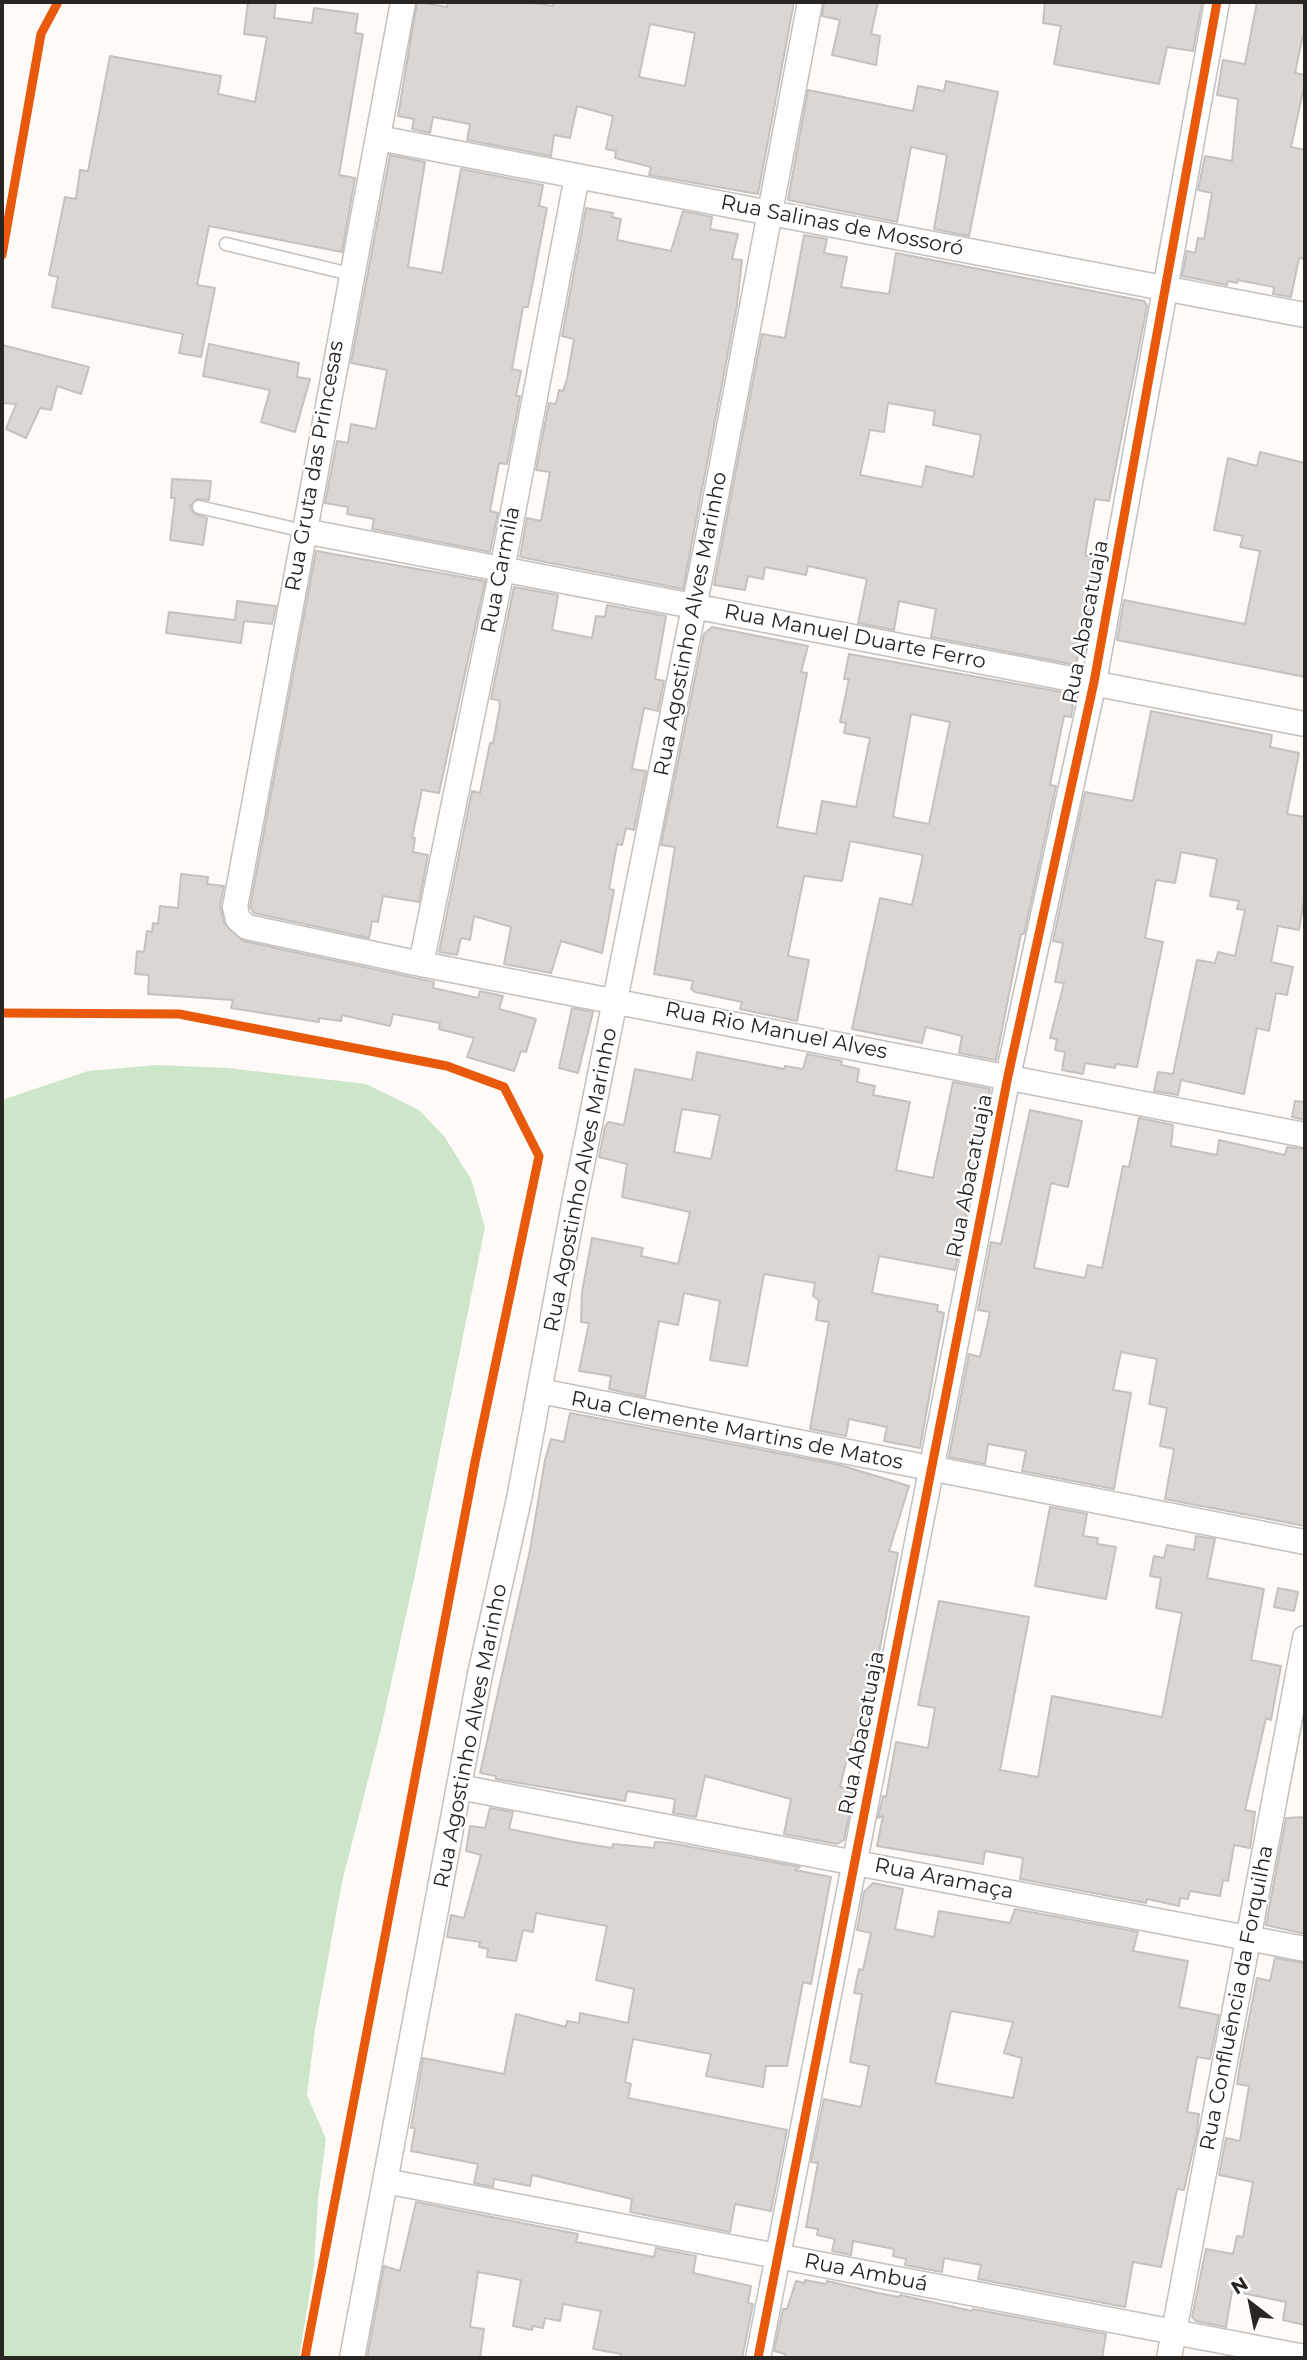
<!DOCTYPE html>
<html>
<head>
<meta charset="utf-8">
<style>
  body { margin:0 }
  #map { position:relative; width:1307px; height:2360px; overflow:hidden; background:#fdfaf7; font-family:Montserrat,sans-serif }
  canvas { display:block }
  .frame { position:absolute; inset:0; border:4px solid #292523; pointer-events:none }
  .north { position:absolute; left:1216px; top:2269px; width:70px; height:70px; -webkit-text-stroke:5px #fff; paint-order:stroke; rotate:328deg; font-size:19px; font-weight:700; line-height:28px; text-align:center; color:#292523 }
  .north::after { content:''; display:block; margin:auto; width:24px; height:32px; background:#292523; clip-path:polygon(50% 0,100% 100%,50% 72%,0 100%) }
</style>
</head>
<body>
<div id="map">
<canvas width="1307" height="2360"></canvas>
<div class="frame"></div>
<div class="north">N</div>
</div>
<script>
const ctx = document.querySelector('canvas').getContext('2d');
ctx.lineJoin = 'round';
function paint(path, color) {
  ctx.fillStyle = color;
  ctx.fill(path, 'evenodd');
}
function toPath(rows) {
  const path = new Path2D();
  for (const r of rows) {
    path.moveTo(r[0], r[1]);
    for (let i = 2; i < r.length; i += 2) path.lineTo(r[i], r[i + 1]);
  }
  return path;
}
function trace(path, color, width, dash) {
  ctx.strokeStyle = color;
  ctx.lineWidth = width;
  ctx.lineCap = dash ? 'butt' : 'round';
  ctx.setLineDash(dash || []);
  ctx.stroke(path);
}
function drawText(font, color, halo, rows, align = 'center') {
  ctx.font = font + ' Montserrat,sans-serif';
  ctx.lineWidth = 5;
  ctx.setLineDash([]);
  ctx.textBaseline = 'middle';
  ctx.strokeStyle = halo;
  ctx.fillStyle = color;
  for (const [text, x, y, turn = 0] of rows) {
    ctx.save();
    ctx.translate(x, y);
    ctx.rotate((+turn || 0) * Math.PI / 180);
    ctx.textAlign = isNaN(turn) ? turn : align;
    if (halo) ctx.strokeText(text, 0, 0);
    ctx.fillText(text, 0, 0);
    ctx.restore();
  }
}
paint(toPath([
  [157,1065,227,1068,366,1084,419,1110,444,1136,471,1179,485,1227,416,1570,381,1729,342,1882,315,2030,307,2095,326,2139,318,2199,314,2267,299,2358,2,2358,2,1100,88,1071]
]), '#cde6c9');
const building = toPath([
  [248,2,276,2,274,18,312,23,314,8,358,14,355,33,363,34,339,175,355,178,342,252,209,226,197,285,215,288,201,357,179,353,183,334,52,307,58,277,49,275,65,197,76,199,80,170,88,171,110,56,221,76,218,94,255,102,267,37,244,34,248,2],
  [417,2,447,7,448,2,526,2,553,6,554,2,794,2,758,194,649,175,651,167,615,158,616,151,606,149,613,116,577,106,570,138,554,135,551,156,467,140,470,124,433,117,430,133,412,129,414,119,398,116,417,2],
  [650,24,695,33,685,86,639,77,650,24],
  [824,2,878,2,871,34,880,36,876,65,832,55,840,20,822,16,824,2],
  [1045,2,1202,2,1193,51,1167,47,1159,84,1054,64,1061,26,1043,23,1045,2],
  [1257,2,1305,2,1305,35,1303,35,1295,73,1305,75,1305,82,1291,147,1305,150,1305,259,1299,258,1291,297,1273,294,1274,287,1238,280,1237,283,1228,281,1227,285,1182,276,1187,251,1195,253,1198,238,1204,239,1212,193,1198,190,1205,156,1232,161,1238,99,1217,95,1223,60,1245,64,1257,2],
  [946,81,998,92,969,236,934,229,947,155,911,147,897,222,788,200,808,90,913,111,918,86,944,91,946,81],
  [390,155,425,162,408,267,442,273,461,169,543,185,539,206,547,208,528,307,523,307,512,369,521,371,516,396,520,396,507,464,499,463,490,511,498,513,490,552,372,529,374,519,347,514,348,507,325,503,337,441,348,443,351,424,376,429,387,370,351,363,390,155],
  [586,208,613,213,612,217,621,219,617,240,671,251,683,211,712,217,710,229,738,234,732,259,742,260,737,305,683,589,520,557,527,518,541,521,550,472,536,470,549,403,556,404,559,390,563,391,567,379,574,339,562,336,586,208],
  [804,235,827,239,824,253,847,257,841,287,889,294,896,253,1144,301,1147,306,1109,501,1095,499,1085,555,1101,559,1088,634,1082,633,1076,665,931,637,936,609,899,601,894,630,858,623,867,579,808,566,806,575,765,567,763,579,748,576,745,590,714,585,762,334,785,338,804,235],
  [888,403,935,411,933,425,981,435,973,477,926,466,922,487,860,475,870,430,884,432,888,403],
  [209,344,299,363,297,377,310,379,295,432,261,422,270,390,203,376,209,344],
  [2,345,89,367,81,394,57,386,51,410,40,408,26,438,6,429,16,404,2,403,2,345],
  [1260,452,1305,463,1305,677,1117,640,1124,600,1245,624,1260,551,1240,547,1243,536,1214,530,1228,458,1257,466,1260,452],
  [172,479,211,481,209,500,197,499,190,506,194,514,207,518,203,545,170,540,175,498,171,498,172,479],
  [316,551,485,581,439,793,422,790,412,838,415,838,413,852,428,855,419,902,383,896,378,922,372,921,369,938,254,913,250,907,316,551],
  [514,587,558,595,552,630,592,638,596,616,605,617,607,605,666,616,655,679,664,681,658,711,644,708,632,769,646,771,634,830,626,828,622,845,617,844,609,889,614,890,602,953,561,941,551,973,504,964,511,927,474,916,470,940,461,938,457,955,439,952,472,791,480,793,490,743,493,743,500,706,499,700,491,699,514,587],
  [237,601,276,606,272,624,244,621,241,643,166,633,169,612,235,620,237,601],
  [712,627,808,646,801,672,807,673,777,827,816,834,822,801,856,807,870,738,844,733,846,723,840,722,849,679,844,679,849,654,1067,693,1073,706,1071,717,1064,716,1050,785,1056,786,1024,934,1021,934,996,1060,959,1053,962,1036,926,1027,922,1043,852,1029,880,898,912,905,923,855,850,841,842,881,804,876,788,956,809,960,797,1021,740,1009,742,1002,695,992,691,989,693,981,654,974,675,847,661,845,704,634,712,627],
  [911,714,950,722,929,824,893,817,911,714],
  [1151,711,1272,735,1270,747,1299,753,1287,814,1305,817,1305,894,1299,930,1278,926,1271,962,1293,967,1287,995,1276,993,1269,1031,1257,1028,1244,1094,1181,1080,1178,1095,1154,1091,1158,1072,1173,1074,1197,960,1215,963,1218,952,1235,956,1245,910,1237,909,1239,901,1210,896,1217,859,1181,852,1175,883,1156,880,1145,938,1163,942,1137,1067,1116,1064,1115,1068,1085,1063,1083,1074,1062,1070,1065,1052,1055,1050,1057,1039,1050,1038,1064,983,1055,982,1063,943,1053,941,1085,792,1133,801,1151,711],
  [181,874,208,877,207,884,224,886,220,905,224,923,243,941,434,982,433,988,478,998,480,991,503,996,499,1009,536,1019,526,1052,521,1051,514,1071,467,1057,474,1038,439,1029,440,1023,393,1014,390,1026,342,1015,341,1021,319,1018,319,1022,231,1008,233,1000,148,994,149,975,135,974,137,951,144,952,147,931,152,932,153,923,158,924,160,906,178,908,181,874],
  [572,1008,593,1012,578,1073,559,1068,572,1008],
  [697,1052,784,1069,785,1066,803,1069,807,1054,842,1061,841,1065,859,1069,857,1082,875,1086,873,1095,910,1102,896,1170,933,1178,953,1082,990,1089,955,1270,879,1256,872,1293,938,1305,937,1311,944,1313,920,1448,884,1441,887,1427,849,1419,846,1436,810,1429,829,1322,816,1320,819,1300,813,1296,815,1283,764,1274,747,1366,710,1360,720,1301,684,1293,678,1325,659,1321,645,1397,609,1389,611,1376,579,1371,589,1323,581,1322,582,1292,592,1238,643,1248,641,1256,678,1264,690,1212,622,1197,627,1164,599,1157,605,1127,608,1122,624,1125,635,1069,692,1080,697,1052],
  [682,1109,720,1115,711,1159,674,1152,682,1109],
  [1295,1101,1305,1102,1305,1120,1292,1117,1295,1101],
  [1030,1110,1082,1121,1068,1187,1051,1183,1034,1268,1085,1278,1088,1265,1102,1268,1123,1166,1129,1167,1139,1118,1173,1125,1171,1146,1217,1155,1219,1140,1285,1155,1287,1147,1305,1149,1305,1526,1165,1499,1174,1449,1160,1446,1167,1408,1149,1404,1157,1359,1121,1352,1113,1390,1131,1393,1114,1489,1022,1471,1026,1451,988,1444,985,1464,949,1457,969,1354,980,1357,990,1312,978,1310,991,1242,1001,1244,1030,1110],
  [570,1413,840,1465,909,1486,889,1551,898,1553,863,1737,853,1734,840,1787,854,1790,844,1840,837,1844,784,1834,791,1799,705,1776,696,1817,673,1813,675,1799,627,1791,625,1801,496,1779,496,1776,480,1773,530,1550,545,1460,551,1439,564,1442,570,1413],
  [1050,1507,1087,1514,1083,1536,1098,1538,1097,1544,1116,1547,1106,1599,1035,1586,1050,1507],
  [1196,1536,1215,1539,1207,1578,1264,1589,1251,1660,1281,1666,1271,1720,1266,1718,1245,1810,1255,1812,1250,1848,1234,1845,1228,1881,1223,1880,1220,1896,1190,1891,1188,1899,1180,1898,1179,1906,1147,1899,1146,1903,1020,1879,1023,1858,985,1851,983,1864,877,1846,883,1816,878,1818,883,1796,886,1797,896,1742,928,1748,935,1708,918,1705,939,1601,1029,1617,1000,1770,1038,1777,1052,1696,1162,1717,1182,1613,1156,1608,1161,1578,1150,1576,1154,1556,1164,1558,1167,1545,1194,1550,1196,1536],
  [1278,1588,1298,1592,1294,1611,1274,1607,1278,1588],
  [490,1808,513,1812,509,1829,573,1842,612,1848,613,1844,654,1848,655,1842,670,1843,800,1867,795,1870,831,1877,811,1984,803,1982,787,2066,766,2066,763,2087,706,2076,711,2054,633,2039,625,2082,631,2084,628,2098,787,2130,771,2211,735,2204,730,2232,630,2212,632,2199,532,2175,530,2186,494,2179,493,2187,474,2183,478,2164,411,2151,415,2128,411,2128,423,2058,504,2074,516,2014,566,2027,567,2021,579,2023,580,2013,628,2023,634,1989,596,1980,607,1926,536,1913,533,1932,523,1930,516,1961,487,1957,488,1949,479,1947,480,1942,447,1937,451,1915,464,1918,481,1855,466,1851,470,1826,485,1828,490,1808],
  [1305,1817,1305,1934,1266,1925,1286,1818,1305,1817],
  [873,1883,903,1889,895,1929,934,1937,939,1911,1010,1923,1015,1909,1138,1932,1133,1951,1188,1961,1179,2007,1219,2015,1210,2059,1197,2057,1187,2112,1199,2114,1197,2132,1184,2190,1177,2189,1161,2267,1133,2262,1125,2307,978,2279,981,2265,944,2258,942,2272,905,2265,906,2259,893,2256,894,2249,853,2241,851,2255,832,2251,835,2239,817,2235,818,2229,806,2227,818,2163,811,2162,824,2099,861,2107,869,2066,850,2062,862,1994,854,1993,859,1969,863,1970,871,1933,857,1930,864,1892,873,1883],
  [951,2011,1013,2022,1004,2053,1022,2058,1013,2098,935,2083,951,2011],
  [1275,1958,1305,1963,1305,2325,1283,2320,1286,2302,1232,2291,1226,2327,1196,2321,1192,2317,1206,2249,1233,2254,1237,2236,1243,2237,1253,2182,1219,2175,1226,2138,1240,2141,1249,2086,1237,2084,1240,2065,1257,1978,1270,1981,1275,1958],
  [416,2202,578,2234,576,2242,654,2257,656,2248,696,2256,693,2273,751,2286,748,2303,753,2304,742,2358,620,2358,621,2354,593,2349,601,2311,563,2304,560,2321,545,2318,543,2328,533,2326,532,2330,513,2326,521,2280,478,2272,470,2327,484,2329,480,2358,367,2358,384,2266,400,2271,416,2202],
  [805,2280,826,2284,827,2281,878,2293,899,2297,900,2295,972,2311,973,2309,1106,2334,1102,2358,784,2358,785,2354,774,2351,783,2309,787,2309,796,2281,805,2283,805,2280]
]);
paint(building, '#dad6d4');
trace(building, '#c4c1be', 2);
const service = toPath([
  [226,244,350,274],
  [199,507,304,531]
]);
const minor = toPath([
  [403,2,235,907,238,919,247,927,421,964,1305,1135],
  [378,138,1305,315],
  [304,531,1305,724],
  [421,964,502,570,577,176],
  [540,1391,1305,1542],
  [459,1787,1305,1949],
  [385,2181,1305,2357],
  [352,2358,480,1674,519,1499,574,1204,709,533,810,2],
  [758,2358,1008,1076,1094,682,1217,2],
  [1169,2358,1305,1638]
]);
trace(service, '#c3c0bd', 15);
trace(minor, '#c3c0bd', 27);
trace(service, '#fffefe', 12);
trace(minor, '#fffefe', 24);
trace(toPath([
  [2,255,41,34,58,2],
  [2,1013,179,1014,447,1066,504,1087,539,1156,475,1462,305,2358],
  [758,2358,1008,1076,1094,682,1217,2]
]), '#e8590c', 9);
drawText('21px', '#292523', '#fff', [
  ["Rua Salinas de Mossoró",842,226,11],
  ["Rua Gruta das Princesas",315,466,-80],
  ["Rua Carmila",501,570,-79],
  ["Rua Abacatuaja",1086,622,-79],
  ["Rua Agostinho Alves Marinho",691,624,-79],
  ["Rua Manuel Duarte Ferro",855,637,11],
  ["Rua Rio Manuel Alves",776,1031,11],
  ["Rua Abacatuaja",970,1176,-79],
  ["Rua Agostinho Alves Marinho",581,1180,-79],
  ["Rua Clemente Martins de Matos",737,1431,11],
  ["Rua Abacatuaja",862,1733,-79],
  ["Rua Agostinho Alves Marinho",471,1736,-79],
  ["Rua Aramaça",944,1879,11],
  ["Rua Confluência da Forquilha",1237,1998,-79],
  ["Rua Ambuá",866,2273,11]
]);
</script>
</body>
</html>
